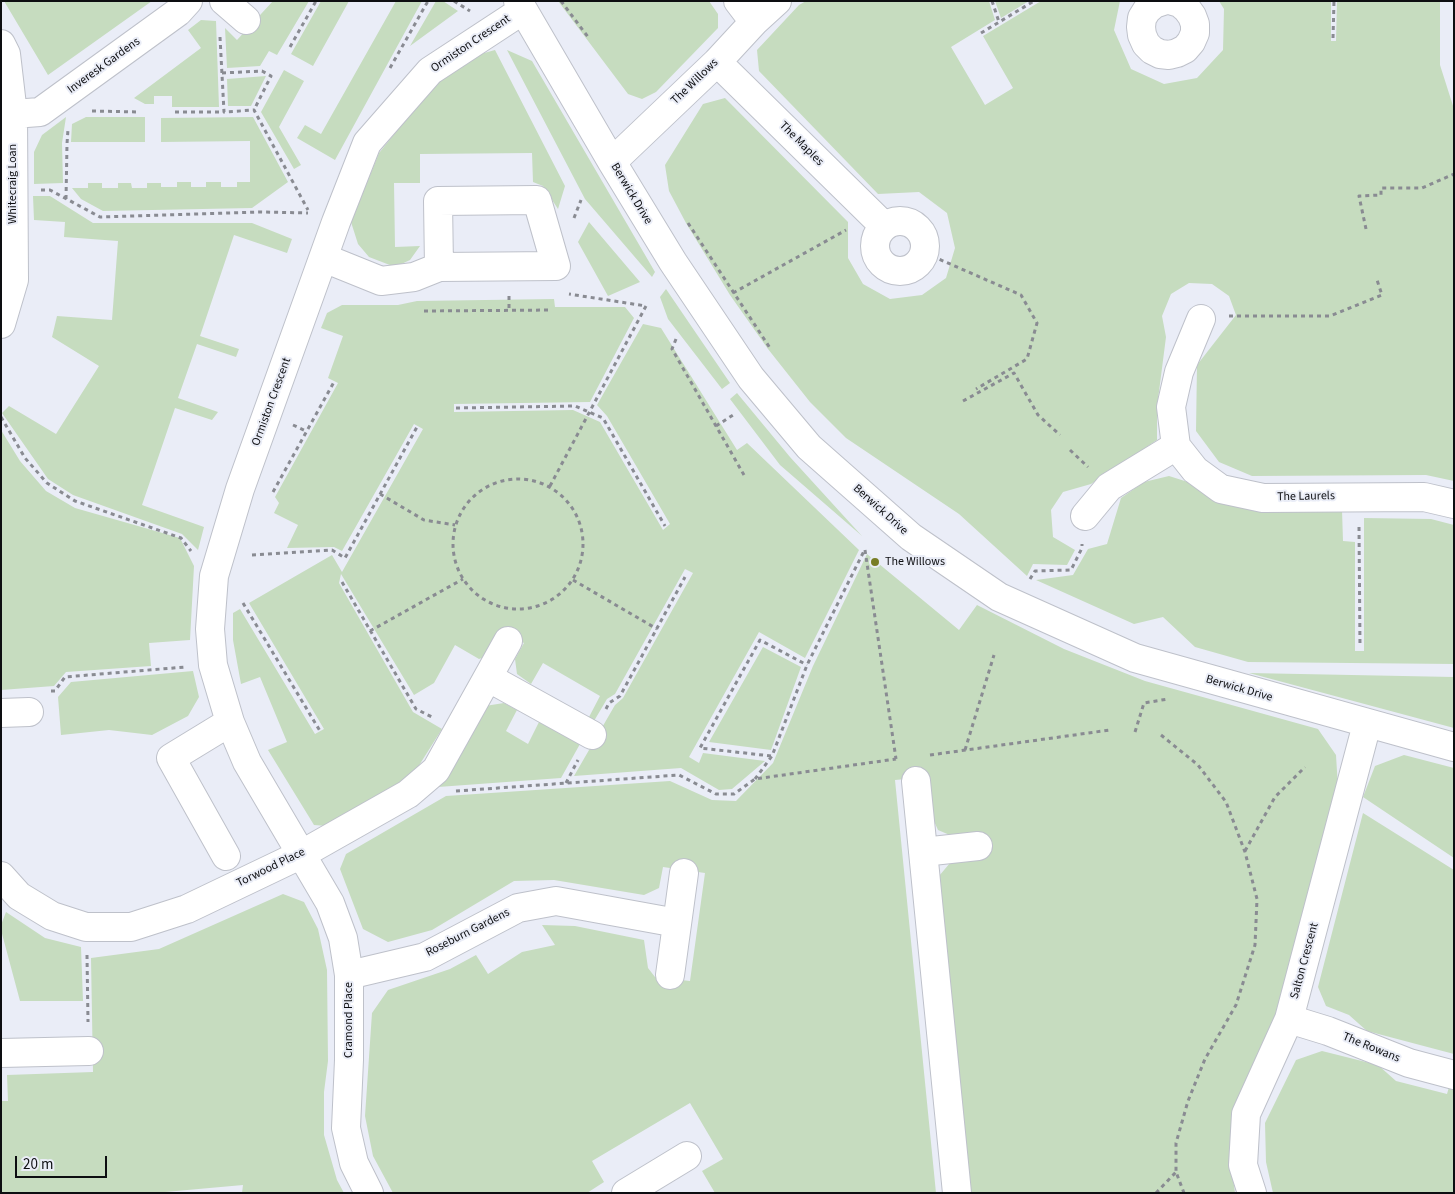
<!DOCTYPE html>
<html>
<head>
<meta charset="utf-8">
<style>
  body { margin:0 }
  #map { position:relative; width:1455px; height:1194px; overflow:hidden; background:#eaedf7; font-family:"Source Sans 3",sans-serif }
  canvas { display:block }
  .frame { position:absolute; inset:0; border:2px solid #0d0e11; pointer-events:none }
  .scale { position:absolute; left:15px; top:1156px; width:92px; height:22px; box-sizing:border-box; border:2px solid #0d0e11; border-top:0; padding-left:6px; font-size:15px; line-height:18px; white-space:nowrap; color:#0d0e11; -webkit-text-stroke:4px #eaedf7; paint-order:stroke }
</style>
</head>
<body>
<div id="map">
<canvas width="1455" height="1194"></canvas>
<div class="frame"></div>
<div class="scale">20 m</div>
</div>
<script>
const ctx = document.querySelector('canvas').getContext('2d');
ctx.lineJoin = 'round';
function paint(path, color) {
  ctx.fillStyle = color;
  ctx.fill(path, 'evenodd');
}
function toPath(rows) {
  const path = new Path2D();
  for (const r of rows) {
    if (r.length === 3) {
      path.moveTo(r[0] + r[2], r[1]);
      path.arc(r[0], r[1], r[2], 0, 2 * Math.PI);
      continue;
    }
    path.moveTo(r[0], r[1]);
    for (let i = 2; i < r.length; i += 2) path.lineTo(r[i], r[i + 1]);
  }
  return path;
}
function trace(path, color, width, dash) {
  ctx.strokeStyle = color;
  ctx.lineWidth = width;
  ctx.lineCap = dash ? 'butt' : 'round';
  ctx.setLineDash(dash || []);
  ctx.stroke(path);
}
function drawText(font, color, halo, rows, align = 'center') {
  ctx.font = font + ' "Source Sans 3",sans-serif';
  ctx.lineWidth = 4;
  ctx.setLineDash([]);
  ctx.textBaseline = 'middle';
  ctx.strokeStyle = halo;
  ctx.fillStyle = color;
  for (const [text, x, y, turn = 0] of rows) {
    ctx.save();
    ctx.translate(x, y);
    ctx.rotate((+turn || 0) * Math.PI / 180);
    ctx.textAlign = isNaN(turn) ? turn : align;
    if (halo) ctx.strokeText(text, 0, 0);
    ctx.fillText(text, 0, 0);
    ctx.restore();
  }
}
paint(toPath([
  [4,1,152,1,48,75],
  [273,1,309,1,277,55,269,51,260,66,227,68,225,28,237,40],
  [321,1,349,1,313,66,291,54],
  [396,1,422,1,335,160,297,138,305,125,321,134],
  [436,1,443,1,458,11,410,46],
  [558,1,709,1,718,14,718,28,656,92,642,99,628,94],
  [806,1,989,1,995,20,951,47,985,105,1013,88,983,36,1041,1,1120,1,1114,30,1131,69,1164,84,1197,78,1223,50,1224,9,1219,1,1331,1,1331,41,1336,41,1337,1,1440,1,1440,65,1454,109,1454,481,1426,475,1252,476,1219,462,1196,431,1197,365,1236,315,1229,296,1212,284,1189,283,1171,294,1162,316,1166,337,1157,407,1157,440,1091,484,1063,492,1051,510,1053,537,1075,550,1067,565,1033,564,1027,576,959,514,846,438,810,402,768,349,730,295,686,223,669,191,665,165,703,104,725,98,848,222,848,258,863,284,890,299,922,295,946,278,955,248,947,213,919,192,878,194,759,71,757,50,799,5],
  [995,1,1029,1,1001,18],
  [201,20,216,21,219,107,172,107,172,96,154,96,154,104,145,104,134,98,201,48,188,30],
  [495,50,565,186,558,209,543,186,533,182,532,153,420,154,420,183,394,183,395,247,420,246,410,260,395,267,369,257,358,244,351,222,379,153,432,87,477,55],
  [507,50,532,61,655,272,652,277,585,199],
  [284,70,304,81,279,127,301,165,294,169,261,112],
  [266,76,251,106,228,106,227,79],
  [66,117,62,143,63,183,34,184,34,152,42,135],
  [86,117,145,117,145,142,71,142,72,124],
  [253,117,288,182,252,208,103,211,81,199,72,188,88,188,88,183,102,183,102,188,118,188,118,183,131,183,132,188,147,188,147,183,161,183,161,187,177,187,177,182,191,182,191,187,206,187,206,182,221,182,221,187,237,187,237,182,250,182,250,141,161,142,161,118],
  [33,196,50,196,93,223,252,223,292,239,287,253,234,235,200,336,239,349,236,357,197,344,178,398,218,412,212,420,175,408,142,505,204,527,198,550,182,534,73,495,48,479,2,413,9,406,56,434,99,366,52,337,57,316,112,320,118,241,64,237,65,222,34,220],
  [589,222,640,282,608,296,578,242],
  [666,289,730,383,722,389,668,319,660,297],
  [554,299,555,307,625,307,634,318,590,402,454,404,454,412,573,410,600,422,663,530,670,524,607,416,597,405,643,324,661,328,737,450,747,443,859,550,805,658,759,632,689,757,699,763,703,753,765,761,732,789,719,790,681,768,574,776,615,705,623,698,693,573,685,569,615,694,607,699,594,721,589,717,600,696,543,663,531,684,517,674,515,659,524,643,503,631,489,656,479,659,455,645,434,683,414,695,341,574,339,583,413,712,442,729,413,775,327,826,314,825,268,750,287,742,260,677,241,684,233,640,233,613,240,609,315,734,324,729,249,603,332,555,342,572,423,429,414,424,342,551,334,547,287,548,298,525,274,513,279,503,275,497,338,383,328,378,343,336,321,328,327,313,342,305,398,305,417,301],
  [737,393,790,457,862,536,780,465,730,399],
  [1,430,20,461,46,491,75,508,180,538,194,566,190,640,149,643,151,666,66,672,54,686,1,690],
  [1169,476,1191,483,1342,510,1343,541,1355,542,1355,651,1364,651,1364,518,1431,519,1454,525,1454,664,1248,662,1195,647,1163,617,1134,624,1036,580,1073,575,1088,549,1107,544,1121,498,1144,482],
  [867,554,959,630,977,605,1064,649,1145,681,1318,729,1336,755,1338,788,1277,1015,1233,1112,1230,1154,1235,1193,971,1193,939,876,950,863,981,859,979,834,952,836,938,830,933,819,928,777,895,780,936,1193,715,1193,702,1171,723,1159,690,1103,592,1161,604,1182,587,1193,393,1193,373,1156,365,1116,372,1013,388,990,450,969,476,955,488,974,522,952,555,945,542,925,575,926,644,940,648,968,655,977,690,981,705,873,663,867,659,888,644,895,554,880,514,881,432,930,388,942,363,929,340,869,346,854,446,796,670,781,712,800,736,801,773,763,813,666],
  [763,647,801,667,771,750,709,742],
  [193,671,199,697,188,716,152,735,109,730,61,735,58,697,71,682],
  [1249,673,1454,677,1454,728],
  [504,703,517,710,506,731,528,744,539,722,580,744,561,778,438,787,485,706],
  [1404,755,1454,768,1454,858,1363,797,1375,766],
  [1363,813,1454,870,1454,1054,1367,1031,1349,1015,1326,1006,1318,987],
  [283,894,304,902,318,929,327,970,328,1061,324,1092,324,1135,337,1180,344,1193,242,1193,243,1185,154,1193,1,1193,1,1101,8,1101,7,1075,93,1072,91,958,159,949],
  [6,912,45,938,81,947,83,1001,20,1001,1,930,1,925],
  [1322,1051,1378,1065,1396,1081,1447,1094,1449,1087,1454,1089,1454,1193,1273,1193,1266,1162,1265,1123,1296,1060]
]), '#c6dcbf');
const minor = toPath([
  [224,1,246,20],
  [518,1,612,162,673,262,751,378,809,447,911,537,999,597,1135,658,1454,747],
  [738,1,754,22],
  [1163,1,1154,4,1147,10,1142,18,1141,27,1142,35,1146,44,1152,50,1160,54,1169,55,1177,53,1185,49,1191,42,1195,33,1195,24,1192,16,1187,9,1180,3,1173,1],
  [1,44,6,54,13,114,14,280,1,324],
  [717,62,884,226],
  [13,114,40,112,178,12,188,1],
  [612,162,717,62,754,22,777,1],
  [900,246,25],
  [324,258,381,281,414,277,439,267,556,266,537,200,438,201,439,267],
  [1201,319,1179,372,1171,407,1176,446,1195,470,1221,489,1263,498,1424,497,1454,504],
  [1085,516,1109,487,1176,446],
  [489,678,592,735],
  [1,713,29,712],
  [916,781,957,1193],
  [923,852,978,846],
  [226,856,171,758,230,722],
  [1,876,19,896,52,916,86,927,131,927,187,909,302,854,408,794,436,770,508,641],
  [349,975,425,957,518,908,556,901,677,923],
  [670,975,684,873],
  [1289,1019,1328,1031,1409,1063,1454,1075],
  [1,1053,89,1051],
  [369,1193,354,1163,346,1128,349,1060,349,975,343,938,330,903,247,762,230,722,213,665,210,629,214,576,240,489,336,222,367,143,430,71,523,10],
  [626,1193,687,1156],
  [1252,1193,1243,1165,1246,1114,1289,1019,1367,724]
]);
trace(minor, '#bec1ca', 30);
trace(toPath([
  [454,1,470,11],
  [561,1,588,37],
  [992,1,999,22],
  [981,33,1034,1],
  [220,37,224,112,254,110,308,210],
  [1333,38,1334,1],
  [290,47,316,1],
  [390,68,428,1],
  [222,73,262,71,271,76,254,110],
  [92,111,138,112],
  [175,112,224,112],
  [41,190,50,190,100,217,262,212,308,213],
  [66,199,67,144,68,129],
  [574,218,581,200],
  [688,223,770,348],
  [1366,229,1359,196,1381,195,1381,188,1422,188,1454,174],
  [925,253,1021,295,1037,323,1027,359,976,389],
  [733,293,846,230],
  [509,296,509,310],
  [424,311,552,310],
  [1229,316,1330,316,1382,295,1377,280],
  [676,339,672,349,744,475],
  [963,401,1014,373,1038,415,1060,435],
  [456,408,575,406,603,418,665,526],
  [1,417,25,458,47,483,75,501,181,538,191,551],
  [293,425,306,431],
  [716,426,733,415],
  [1070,450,1088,467],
  [518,544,65],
  [550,486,646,306,569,294],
  [273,492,334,382],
  [380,494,424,520,455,525],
  [1359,527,1360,647],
  [865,550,896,759],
  [252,555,332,550,345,558,417,427],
  [1030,579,1035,571,1071,570,1082,548,1082,544],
  [573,580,657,629],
  [342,582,416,709,432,717],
  [243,603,320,731],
  [370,631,463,579],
  [51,691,55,691,65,677,185,667],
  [606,709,609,703,620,696,685,577],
  [1135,732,1144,703,1168,699],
  [1161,735,1198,765,1226,802,1245,852,1257,899,1255,945,1236,1005,1205,1059,1188,1101,1176,1143,1176,1172,1184,1193],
  [965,750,994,655],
  [930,755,1110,730],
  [771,756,700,748,760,640,807,665],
  [755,779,772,756,807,665,865,549],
  [566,783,578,760],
  [456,791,679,775,716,794,734,794,755,779,896,759],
  [1245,851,1275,797,1305,767],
  [87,955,88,1022],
  [1156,1193,1176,1172]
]), '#898b92', 3, [4, 4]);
trace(minor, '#fff', 28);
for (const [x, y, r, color] of [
  [875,562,5,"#787d26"]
]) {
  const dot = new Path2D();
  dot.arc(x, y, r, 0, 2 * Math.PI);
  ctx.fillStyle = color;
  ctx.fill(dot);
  trace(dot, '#eaedf7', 2);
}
drawText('12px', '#0d0e11', '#eaedf7', [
  ["Ormiston Crescent",471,44,-34],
  ["Inveresk Gardens",104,66,-36],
  ["The Willows",695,82,-44],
  ["The Maples",801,144,45],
  ["Whitecraig Loan",13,184,-90],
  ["Berwick Drive",631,194,59],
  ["Ormiston Crescent",272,402,-70],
  ["The Laurels",1306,497,-1],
  ["Berwick Drive",880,510,42],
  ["Berwick Drive",1239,689,16],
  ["Torwood Place",271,868,-26],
  ["Roseburn Gardens",468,933,-27],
  ["Salton Crescent",1305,961,-75],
  ["Cramond Place",349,1020,-90],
  ["The Rowans",1371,1048,22]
]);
drawText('12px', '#0d0e11', '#eaedf7', [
  ["The Willows",885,562]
], 'left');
</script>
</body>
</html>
